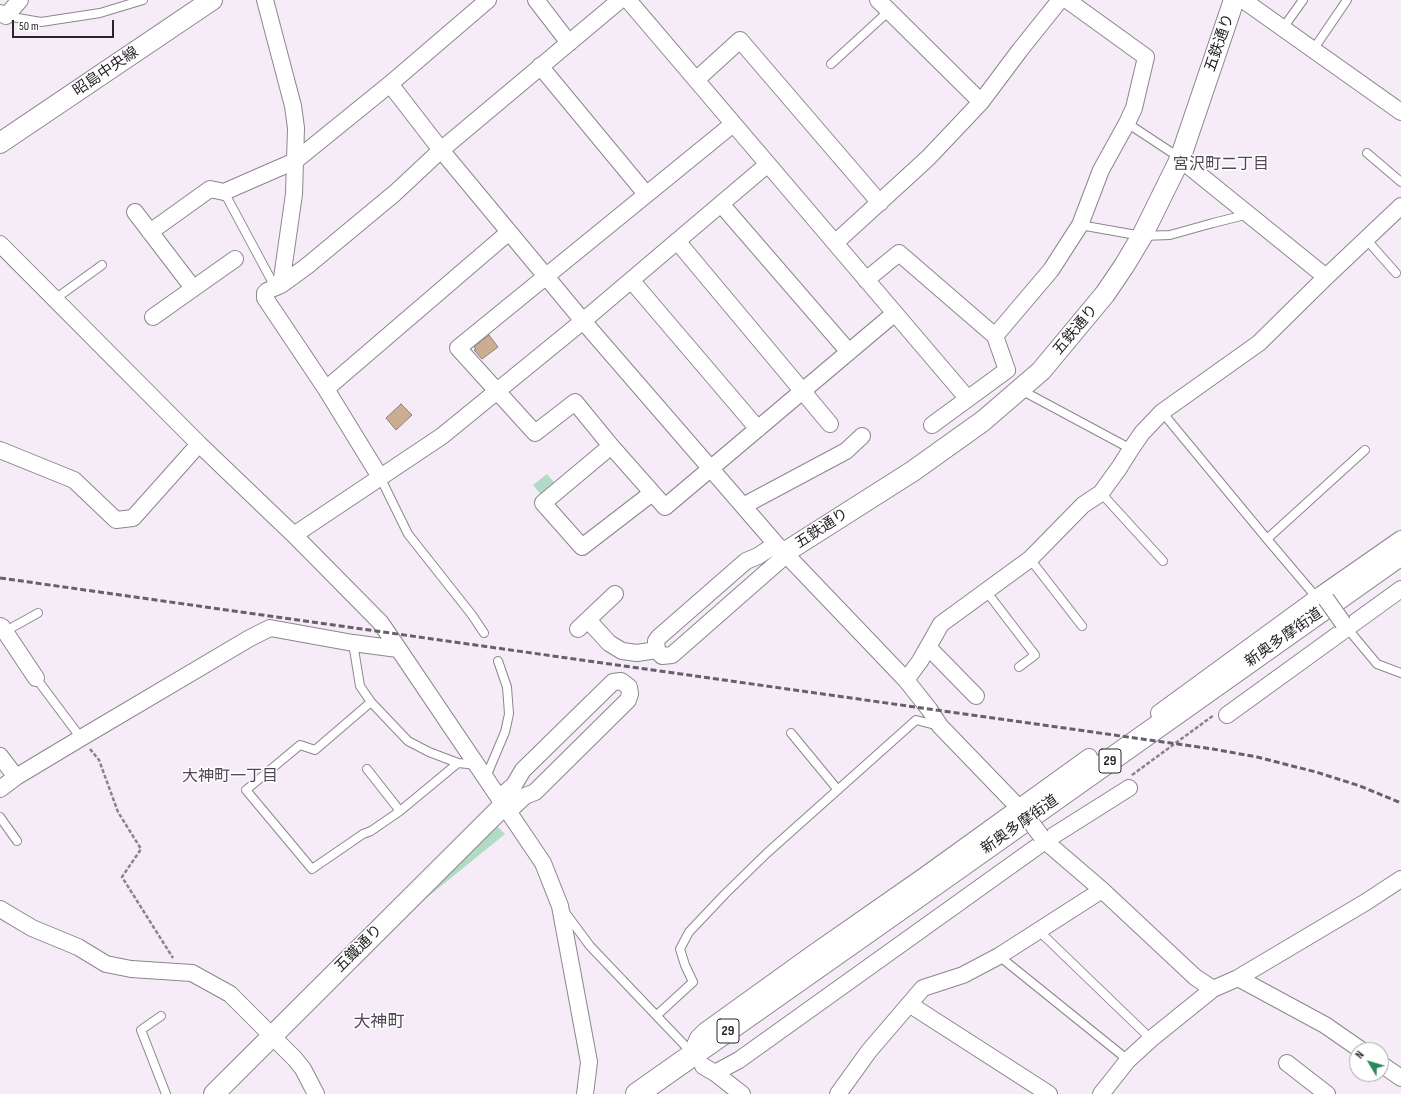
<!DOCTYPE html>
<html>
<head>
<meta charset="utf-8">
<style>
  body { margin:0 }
  #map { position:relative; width:1401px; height:1094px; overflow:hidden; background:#f5ecf8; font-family:"Sofia Sans Condensed",sans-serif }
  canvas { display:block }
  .north { position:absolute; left:1349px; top:1042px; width:40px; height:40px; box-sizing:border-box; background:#fff; border:1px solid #a9a8a9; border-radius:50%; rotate:308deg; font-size:11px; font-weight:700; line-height:16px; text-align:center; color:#282529 }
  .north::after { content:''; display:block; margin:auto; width:14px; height:18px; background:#2d875d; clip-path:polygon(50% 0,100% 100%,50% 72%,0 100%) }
  .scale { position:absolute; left:12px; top:20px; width:102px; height:18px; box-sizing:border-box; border:2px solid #282529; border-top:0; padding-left:5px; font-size:12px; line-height:14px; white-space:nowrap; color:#282529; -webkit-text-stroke:3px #fff; paint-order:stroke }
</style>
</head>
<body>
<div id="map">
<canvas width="1401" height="1094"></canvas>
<div class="north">N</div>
<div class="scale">50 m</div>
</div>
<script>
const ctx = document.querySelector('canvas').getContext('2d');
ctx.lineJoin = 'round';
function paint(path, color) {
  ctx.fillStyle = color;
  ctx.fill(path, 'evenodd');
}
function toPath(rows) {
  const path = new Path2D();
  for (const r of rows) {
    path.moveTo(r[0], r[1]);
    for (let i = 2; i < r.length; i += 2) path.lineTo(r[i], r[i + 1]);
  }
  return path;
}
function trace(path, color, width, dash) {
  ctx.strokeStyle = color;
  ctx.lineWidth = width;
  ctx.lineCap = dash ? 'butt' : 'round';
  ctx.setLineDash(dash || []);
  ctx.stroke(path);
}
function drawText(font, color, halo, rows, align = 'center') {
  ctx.font = font + ' "Sofia Sans Condensed","Noto Sans JP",sans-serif';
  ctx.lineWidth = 3;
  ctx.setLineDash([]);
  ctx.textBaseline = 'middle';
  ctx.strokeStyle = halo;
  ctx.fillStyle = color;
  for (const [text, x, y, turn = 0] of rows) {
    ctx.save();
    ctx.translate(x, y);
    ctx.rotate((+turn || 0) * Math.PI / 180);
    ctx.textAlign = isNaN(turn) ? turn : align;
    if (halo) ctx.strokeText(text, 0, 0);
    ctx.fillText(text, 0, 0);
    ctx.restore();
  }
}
paint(toPath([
  [547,474,557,486,543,497,533,485],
  [494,823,505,834,398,921]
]), '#b2dbc5');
const building = toPath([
  [489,335,498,347,482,359,474,350,476,349,474,347,489,335],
  [401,404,412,415,396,430,386,418,401,404]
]);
paint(building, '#cbae91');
trace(building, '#8b8178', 1);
const service = toPath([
  [6,16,41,22,100,13,143,0],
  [1283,28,1303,0],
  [1313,50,1347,0],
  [831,64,889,11],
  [1127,123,1180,158],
  [1367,153,1401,182],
  [224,192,275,287],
  [1080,225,1142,236,1170,235,1213,223,1249,214],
  [1366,239,1396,273],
  [55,299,102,265],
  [1021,390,1131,449],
  [1162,412,1267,539,1317,598],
  [380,477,408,534,472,615,484,633],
  [1101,493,1163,561],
  [1267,539,1365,450],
  [1030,559,1082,626],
  [986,591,1035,655,1019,667],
  [1347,628,1377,664,1401,673],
  [4,632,38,613],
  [353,643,360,686,371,702,408,741,429,752,458,763],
  [36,678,81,738],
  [371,702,315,750,300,745,246,790,312,869,363,834,371,831,400,811,458,763,477,765],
  [791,733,838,790],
  [367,769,400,811],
  [486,777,505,732,509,714,507,687,498,661],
  [0,817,17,841],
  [564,911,590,946,693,1054],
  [1039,931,1151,1039],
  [999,956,1128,1060],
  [657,1015,693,982,685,965,680,949,689,932,725,894,767,853,916,720,939,726],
  [161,1016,141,1030,166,1094]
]);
const minor = toPath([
  [265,0,293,106,296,128,294,194,281,285],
  [536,0,569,43],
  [628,0,968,399],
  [878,0,981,102],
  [1243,0,1401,112],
  [0,13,6,16,20,0],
  [540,66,646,194],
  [696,80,740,40,880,203],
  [390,84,441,150,583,321,776,544,906,680,929,709,940,726,1024,813],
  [733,124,458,348,535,433,575,402,611,446,665,507,895,313],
  [1180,159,1326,277],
  [721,204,849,352],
  [135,212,193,288],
  [150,232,210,189,224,192,295,161,390,84,488,0],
  [677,241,830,424],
  [835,243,928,158,981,102,1020,50,1060,0],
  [0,244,199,444,294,535,380,622,387,632,543,863,560,906,589,1062,585,1094],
  [631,280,758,429],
  [866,280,899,253,995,336],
  [153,317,235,259],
  [326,389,509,232],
  [932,425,1007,370,995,336,1051,270,1080,225,1101,170,1127,123,1134,108,1146,57,1067,0],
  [611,446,543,503,582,547,652,493],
  [0,450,74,480,116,520,133,518,199,444],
  [380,477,326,389,265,298,265,293,267,291,281,285,307,266,395,193,441,150,620,0],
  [743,506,846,451,862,436],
  [294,535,442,436,583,321,768,164],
  [776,544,758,556,746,561,659,637,656,641,657,650,662,656,672,655,786,555],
  [588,620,609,643,622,651,637,653,657,650],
  [0,626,2,627,36,678],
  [578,629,615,594],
  [928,647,976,696],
  [906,680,920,661,941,624,1030,559,1083,505,1101,493,1119,468,1131,449,1142,433,1162,412,1259,343,1326,277,1401,206],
  [1159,713,1322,594,1401,539],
  [1227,715,1401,589],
  [0,756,16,777],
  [0,789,16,777,81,738,250,638,270,628,353,643,398,649],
  [499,798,514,785,523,770,613,682,621,681,629,687,630,694,628,700,535,792,525,796,508,812],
  [1041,836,1045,841,1102,890,1195,977,1213,989],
  [0,909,32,928,78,947,106,964,131,969,192,973,230,994,295,1059,303,1069,316,1094],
  [1238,978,1325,1025,1361,1050],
  [909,1004,1049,1094],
  [694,1055,695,1045,698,1038,705,1031,812,954,924,876,1089,757],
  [1287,1063,1327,1094],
  [1381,1064,1401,1078],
  [703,1066,715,1073,742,1094],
  [715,1073,739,1060,1045,841,1129,788],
  [838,1094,869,1051,923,988,963,975,999,956,1102,890],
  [1101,1094,1128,1060,1151,1039,1213,989,1238,978,1366,902,1401,879]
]);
const tertiary = toPath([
  [0,143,212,0],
  [784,553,913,471,983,421,1041,371,1105,294,1124,266,1142,236,1180,159,1234,0],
  [214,1094,504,805]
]);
const primary = toPath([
  [637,1094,948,875,1401,554]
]);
trace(service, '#8d858f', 10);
trace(minor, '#8d858f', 18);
trace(tertiary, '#8d858f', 22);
trace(primary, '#8d858f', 24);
trace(toPath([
  [90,749,99,760,118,812,141,849,122,877,173,958],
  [1132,775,1214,715]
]), '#89838b', 2.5, [4, 2]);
trace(service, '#fff', 8);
trace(minor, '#fff', 16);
trace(tertiary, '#fff', 20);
trace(primary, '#fff', 22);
trace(toPath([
  [0,578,1213,749,1257,757,1316,772,1360,786,1401,803]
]), '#666168', 3, [6, 3]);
const minorBridge = toPath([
  [1326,599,1343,623],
  [1024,813,1041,836]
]);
trace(minorBridge, '#8d858f', 18, []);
trace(minorBridge, '#fff', 16);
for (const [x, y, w] of [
  [1110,761,22],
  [728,1031,22]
]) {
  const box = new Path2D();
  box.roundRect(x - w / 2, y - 12, w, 24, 3);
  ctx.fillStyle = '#fff';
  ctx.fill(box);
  trace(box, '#282529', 1);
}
drawText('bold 14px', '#282529', null, [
  ["29",1110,761],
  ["29",728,1031]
]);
drawText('15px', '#282529', '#fff', [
  ["五鉄通り",1220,43,-71],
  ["昭島中央線",106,72,-34],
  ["五鉄通り",1076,330,-50],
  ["五鉄通り",822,529,-33],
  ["新奥多摩街道",1284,638,-35],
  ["新奥多摩街道",1020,825,-35],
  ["五鐵通り",359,949,-45]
]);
drawText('16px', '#4f4852', '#fff', [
  ["宮沢町二丁目",1221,165],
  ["大神町一丁目",230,777]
]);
drawText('17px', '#4f4852', '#fff', [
  ["大神町",379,1023]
]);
</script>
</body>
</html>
